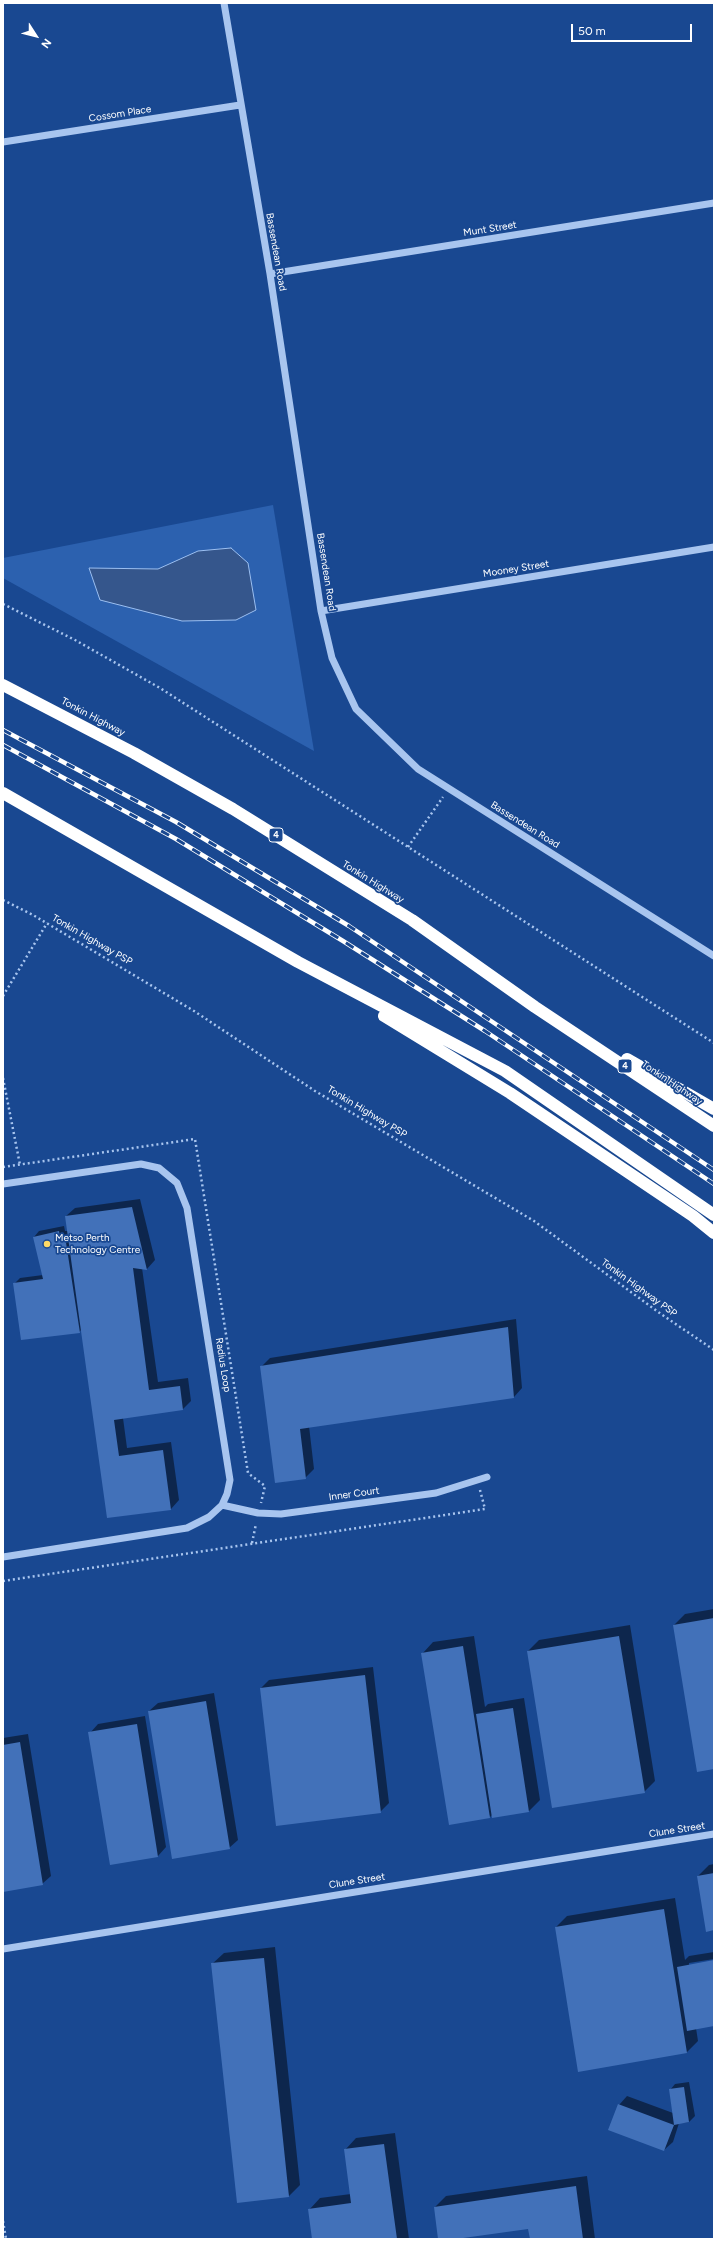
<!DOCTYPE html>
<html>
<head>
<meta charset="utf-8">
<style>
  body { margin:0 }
  #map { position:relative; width:717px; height:2242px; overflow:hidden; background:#194891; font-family:Figtree,sans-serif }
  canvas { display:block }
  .frame { position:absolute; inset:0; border:4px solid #fff; pointer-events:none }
  .north { position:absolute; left:16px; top:16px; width:40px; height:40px; -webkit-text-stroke:3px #194891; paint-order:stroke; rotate:126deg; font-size:11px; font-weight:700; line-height:16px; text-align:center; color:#fff }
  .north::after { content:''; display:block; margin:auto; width:14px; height:18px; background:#fff; clip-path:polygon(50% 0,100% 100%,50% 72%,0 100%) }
  .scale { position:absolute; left:571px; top:24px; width:121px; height:18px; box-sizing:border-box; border:2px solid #fff; border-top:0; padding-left:5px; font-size:12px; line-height:14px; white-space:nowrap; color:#fff; -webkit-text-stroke:3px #194891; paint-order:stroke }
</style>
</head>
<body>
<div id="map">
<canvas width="717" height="2242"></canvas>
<div class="frame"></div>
<div class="north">N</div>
<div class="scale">50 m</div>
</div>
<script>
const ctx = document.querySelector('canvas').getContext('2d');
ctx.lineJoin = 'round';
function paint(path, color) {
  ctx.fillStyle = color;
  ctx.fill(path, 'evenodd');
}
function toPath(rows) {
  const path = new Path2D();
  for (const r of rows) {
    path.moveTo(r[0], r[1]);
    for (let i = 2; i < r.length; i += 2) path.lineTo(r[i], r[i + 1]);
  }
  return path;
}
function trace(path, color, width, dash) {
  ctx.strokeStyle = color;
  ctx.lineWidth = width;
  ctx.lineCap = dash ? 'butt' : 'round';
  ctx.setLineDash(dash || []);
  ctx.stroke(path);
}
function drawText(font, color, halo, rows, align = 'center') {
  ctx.font = font + ' Figtree,sans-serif';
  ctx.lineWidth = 3.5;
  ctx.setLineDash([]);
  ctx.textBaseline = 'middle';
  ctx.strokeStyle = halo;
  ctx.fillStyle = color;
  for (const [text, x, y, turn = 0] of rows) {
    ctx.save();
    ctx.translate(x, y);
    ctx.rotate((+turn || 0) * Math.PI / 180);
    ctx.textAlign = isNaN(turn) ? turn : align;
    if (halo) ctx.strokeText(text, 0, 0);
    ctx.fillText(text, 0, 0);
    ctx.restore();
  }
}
paint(toPath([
  [273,505,314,751,3,578,3,558]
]), '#2c61af');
const water = toPath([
  [231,548,248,563,256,610,236,620,182,621,100,600,89,568,158,569,198,551,231,548]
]);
paint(water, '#35568c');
trace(water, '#9bbff1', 1);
paint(toPath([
  [140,1199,155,1260,147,1269,142,1268,158,1382,188,1378,191,1401,183,1409,123,1418,127,1448,171,1442,179,1500,171,1509,108,1517,82,1329,79,1332,14,1284,20,1278,43,1275,34,1237,39,1231,64,1226,65,1231,68,1231,66,1216,75,1208],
  [516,1319,522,1388,514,1397,309,1426,314,1469,305,1478,262,1366,270,1358],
  [714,1609,714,1768,674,1625,685,1614],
  [630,1625,655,1781,644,1792,528,1651,539,1640],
  [474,1636,485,1707,488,1704,524,1698,540,1800,529,1811,493,1814,490,1817,422,1654,433,1642],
  [373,1667,389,1803,380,1812,261,1688,269,1680],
  [214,1693,238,1840,229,1848,149,1711,158,1703],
  [145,1716,166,1847,158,1856,111,1864,90,1733,98,1724],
  [28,1734,51,1876,42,1884,3,1891,3,1738],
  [714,1864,714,1929,698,1876,709,1865],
  [675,1898,685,1960,689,1956,714,1952,714,1959,689,1963,689,1966,714,1961,714,2025,696,2028,698,2041,686,2053,556,1927,567,1916],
  [275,1947,300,2185,289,2196,212,1964,224,1953],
  [689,2082,695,2116,689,2122,679,2123,673,2142,664,2150,619,2105,627,2096,673,2113,670,2090,675,2084],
  [395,2133,409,2239,313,2239,309,2210,320,2198,351,2194,345,2150,356,2138],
  [587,2176,595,2239,531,2239,529,2227,439,2239,435,2207,446,2196]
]), '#0007');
paint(toPath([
  [132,1207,147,1270,133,1268,149,1390,180,1386,183,1410,114,1420,119,1456,163,1450,171,1510,107,1518,65,1216],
  [59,1231,60,1237,65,1236,80,1333,21,1340,13,1283,43,1279,33,1237],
  [508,1327,514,1398,300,1429,306,1479,275,1483,260,1366],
  [714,1618,714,1769,697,1772,673,1625],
  [619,1636,645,1793,552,1808,527,1651],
  [463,1646,490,1818,449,1825,421,1653],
  [365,1675,381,1813,276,1826,260,1688],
  [206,1701,230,1849,172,1859,148,1711],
  [513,1708,529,1812,492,1818,476,1714],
  [137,1724,158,1857,110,1865,88,1732],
  [20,1742,43,1885,3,1892,3,1745],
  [714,1873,714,1930,706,1932,697,1876],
  [664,1909,687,2053,578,2072,555,1927],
  [264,1958,289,2197,237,2203,211,1963],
  [714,1960,714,2026,687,2031,677,1967],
  [684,2087,689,2122,674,2125,669,2089],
  [618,2104,674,2125,664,2151,608,2130],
  [384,2144,397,2239,312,2239,308,2209,351,2203,344,2149],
  [576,2186,583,2239,530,2239,528,2229,456,2239,438,2239,434,2207]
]), '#4271b9');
trace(toPath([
  [3,604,75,640,160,688,714,1043],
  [408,847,443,797],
  [3,900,33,915,194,1011,315,1091,534,1221,661,1314,714,1350],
  [3,996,47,923],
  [3,1078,20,1165],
  [3,1167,195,1139,248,1473,265,1486,261,1503],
  [252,1543,256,1524],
  [3,1581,485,1509,480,1490],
  [3,2221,6,2239]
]), '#a8c5ef', 2.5, [2, 3]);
trace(toPath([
  [224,3,270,274,321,611,332,658,356,709,418,769,714,956],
  [3,142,240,105],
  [270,274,714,203],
  [321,611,714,547],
  [3,1184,141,1164,159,1168,177,1183,187,1208,230,1480,227,1494,222,1505,209,1517,187,1528,3,1557],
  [222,1505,258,1513,281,1514,436,1493,487,1477],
  [3,1949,714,1834]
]), '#a8c5ef', 7);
trace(toPath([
  [3,685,134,753,233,809,412,920,535,1007,714,1126],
  [3,793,298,962,505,1071,714,1215],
  [384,1016,510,1093,693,1216,714,1233],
  [627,1059,714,1109]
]), '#fff', 12);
const rail = toPath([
  [3,730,176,822,349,926,714,1170],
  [3,745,176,839,343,941,485,1031,714,1184]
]);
trace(rail, '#fff', 4.5);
trace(rail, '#194891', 3, [9]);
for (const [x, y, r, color] of [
  [47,1244,4,"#ffda66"]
]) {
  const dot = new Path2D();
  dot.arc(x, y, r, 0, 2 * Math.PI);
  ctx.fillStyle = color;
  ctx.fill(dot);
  trace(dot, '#194891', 1.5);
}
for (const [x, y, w] of [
  [276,835,14],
  [625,1066,14]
]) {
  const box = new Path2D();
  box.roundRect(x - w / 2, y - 7, w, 14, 3);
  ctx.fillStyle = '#194891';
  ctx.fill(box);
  trace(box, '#fff', 1);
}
drawText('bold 9px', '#fff', null, [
  ["4",276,835],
  ["4",625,1066]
]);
drawText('10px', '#fff', '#194891', [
  ["Cossom Place",120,114,-9],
  ["Munt Street",490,229,-9],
  ["Bassendean Road",276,252,80],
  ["Mooney Street",516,569,-9],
  ["Bassendean Road",326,572,81],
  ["Tonkin Highway",93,717,28],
  ["Bassendean Road",525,825,32],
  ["Tonkin Highway",373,882,32],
  ["Tonkin Highway PSP",92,940,30],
  ["Tonkin Highway",672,1083,34],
  ["Tonkin Highway PSP",367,1112,31],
  ["Tonkin Highway PSP",639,1288,36],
  ["Radius Loop",223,1365,81],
  ["Inner Court",354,1494,-8],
  ["Clune Street",677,1830,-9],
  ["Clune Street",357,1881,-9]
]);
drawText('10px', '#fff', '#194891', [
  ["Metso Perth",55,1238],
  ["Technology Centre",55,1250]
], 'left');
</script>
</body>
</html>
